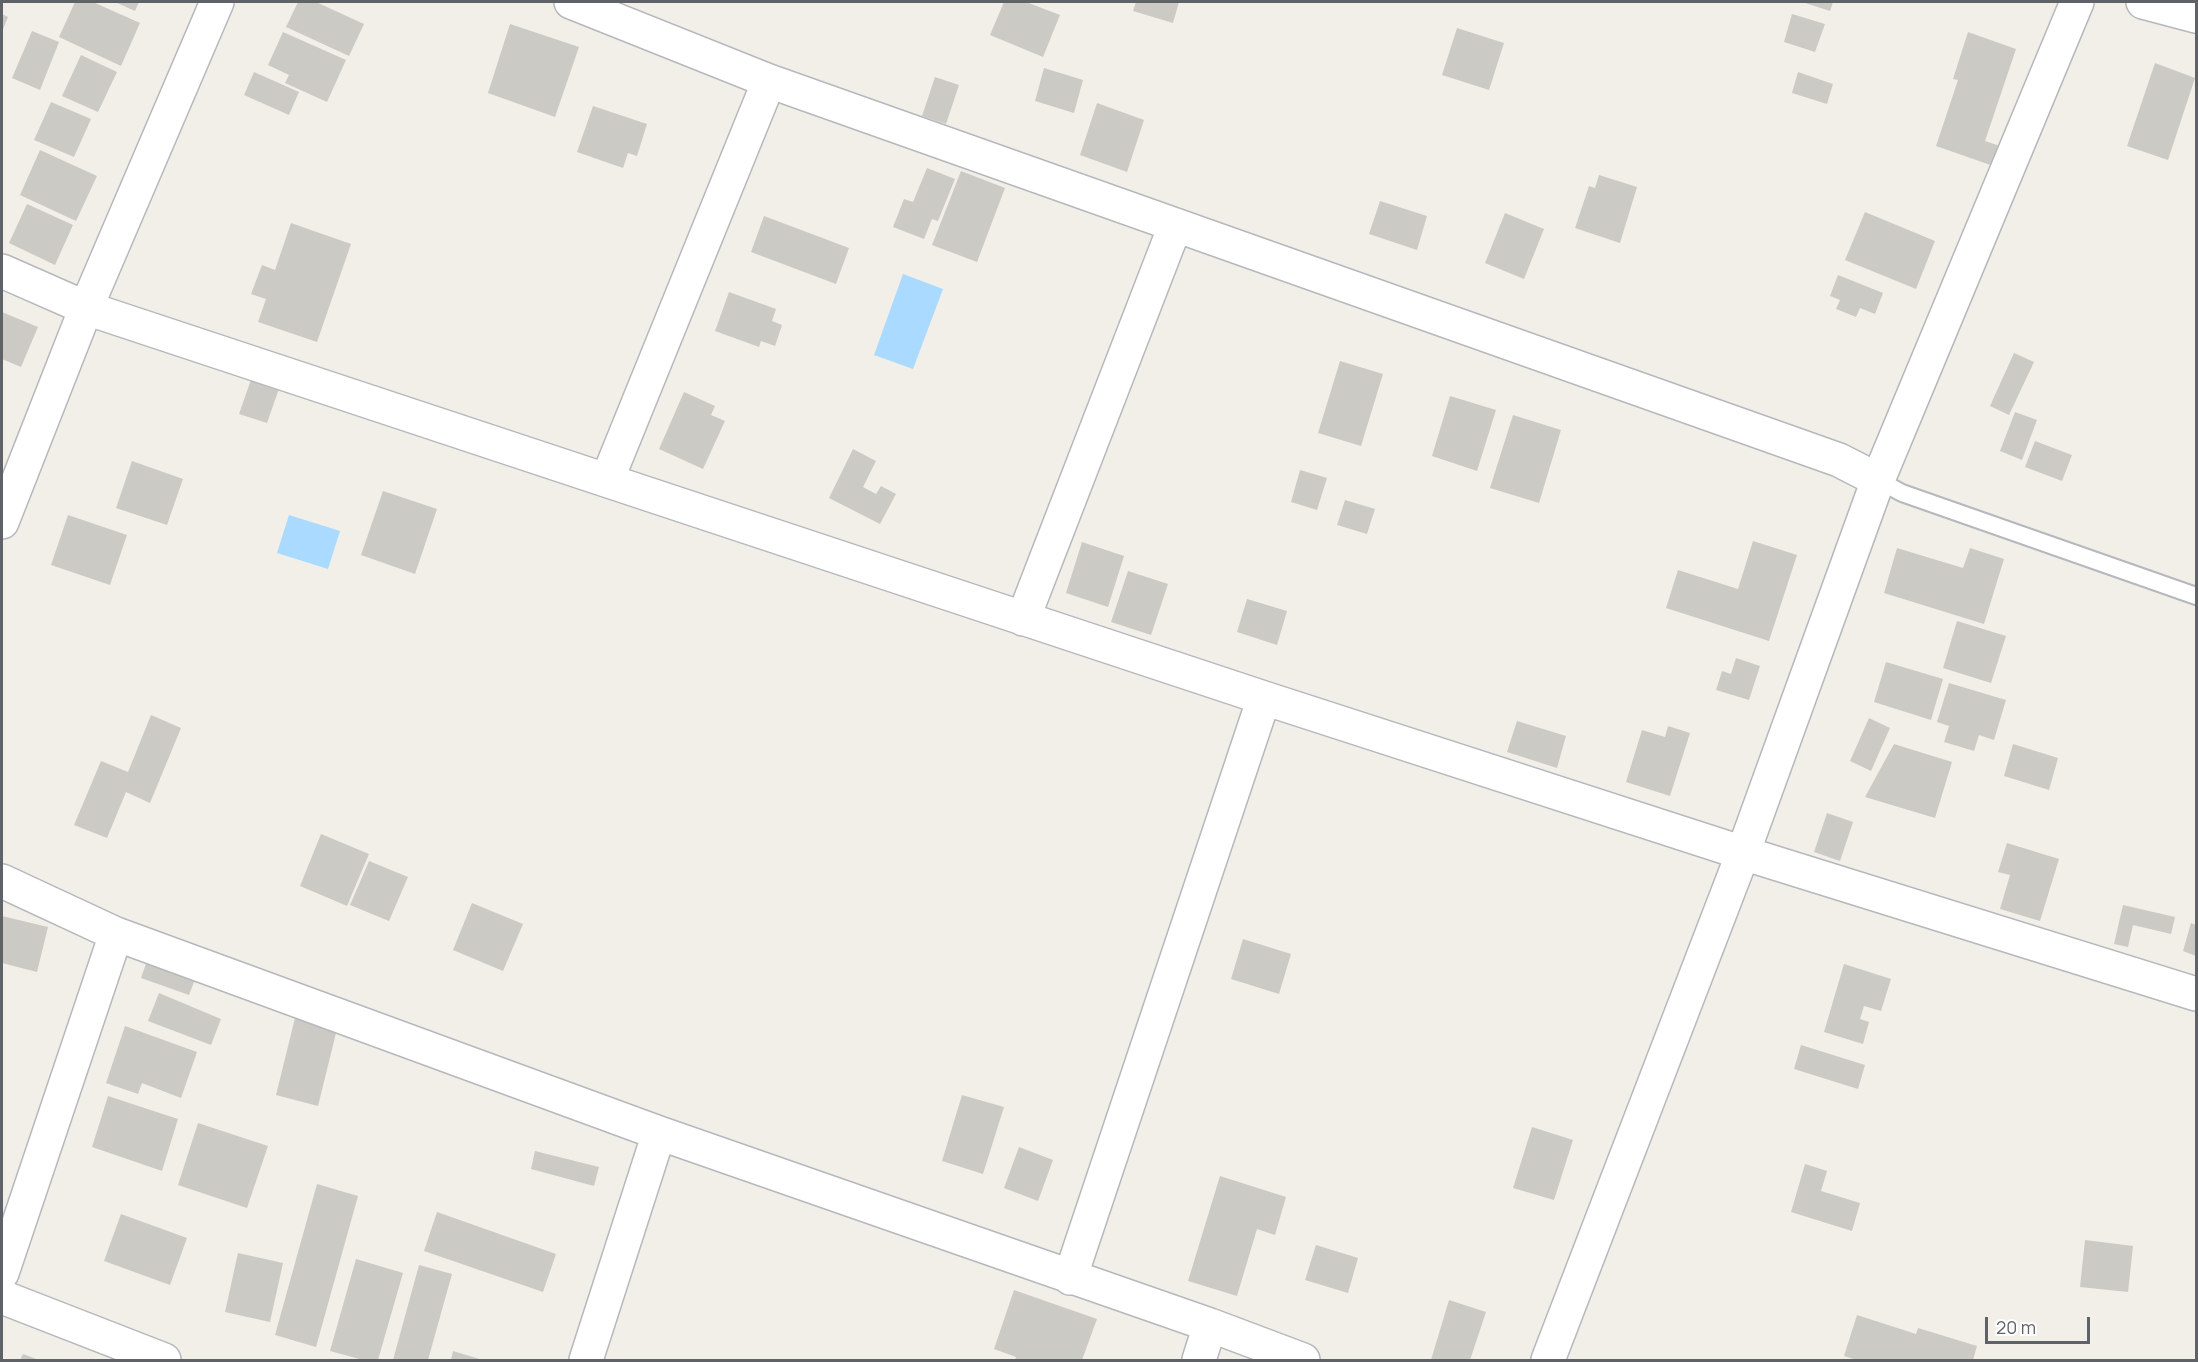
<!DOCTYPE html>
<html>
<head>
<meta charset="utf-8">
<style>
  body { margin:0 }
  #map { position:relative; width:2198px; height:1362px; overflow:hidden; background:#f1efe8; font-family:Manrope,sans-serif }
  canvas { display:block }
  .frame { position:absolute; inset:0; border:3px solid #5f6368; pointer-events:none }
  .scale { position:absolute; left:1985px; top:1317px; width:105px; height:27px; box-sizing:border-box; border:3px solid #5f6368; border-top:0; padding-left:8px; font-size:18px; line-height:21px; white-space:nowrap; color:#5f6368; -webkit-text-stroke:4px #fff; paint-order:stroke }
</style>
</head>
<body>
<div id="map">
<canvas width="2198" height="1362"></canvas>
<div class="frame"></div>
<div class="scale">20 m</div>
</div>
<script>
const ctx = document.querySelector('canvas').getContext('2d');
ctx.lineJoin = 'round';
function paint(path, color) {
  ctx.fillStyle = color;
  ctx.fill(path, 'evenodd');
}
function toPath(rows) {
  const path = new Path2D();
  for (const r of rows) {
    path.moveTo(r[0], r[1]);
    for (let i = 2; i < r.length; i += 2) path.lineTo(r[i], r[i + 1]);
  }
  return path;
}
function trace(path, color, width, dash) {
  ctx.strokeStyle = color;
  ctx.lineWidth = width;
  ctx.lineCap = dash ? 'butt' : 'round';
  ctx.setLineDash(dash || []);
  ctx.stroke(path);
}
paint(toPath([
  [903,274,943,289,913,369,874,355],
  [289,515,340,531,328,569,277,553]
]), '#aadaff');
paint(toPath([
  [75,2,93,2,140,23,121,66,59,37],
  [115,2,139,2,135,11],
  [298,2,316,2,364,24,349,56,286,27],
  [1004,2,1026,2,1060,15,1043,57,990,35],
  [1136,2,1179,2,1173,23,1133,11],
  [1802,2,1833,2,1830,11],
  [2,14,8,17,2,32],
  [1792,14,1825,24,1815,52,1784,42],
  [510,24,579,47,555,117,488,93],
  [1457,28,1504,43,1489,90,1442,75],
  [32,31,59,42,40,90,12,78],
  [283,32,346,60,327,102,285,83,289,75,268,65],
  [1968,32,2016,49,1985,141,2006,148,1999,168,1936,146,1958,80,1953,79],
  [81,55,117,72,98,112,62,96],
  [2155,63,2195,78,2168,160,2127,146],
  [1044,68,1083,80,1074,113,1035,101],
  [254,72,299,92,289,115,244,95],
  [1798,72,1833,84,1827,104,1792,93],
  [935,77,959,85,946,124,922,116],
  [51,102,91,119,74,157,34,140],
  [1097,103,1144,120,1127,172,1080,155],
  [593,106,647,124,637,156,628,153,623,168,577,152],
  [40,150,97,176,76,221,20,195],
  [927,168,955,179,938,221,932,219,924,239,893,227,904,199,913,202],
  [961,171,1005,188,977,262,932,245],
  [1599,175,1637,187,1620,243,1575,228,1589,186,1595,188],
  [1380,201,1427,216,1417,250,1369,234],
  [27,204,73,225,55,265,9,243],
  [1865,212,1935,241,1916,289,1845,260],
  [1505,213,1544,229,1524,279,1485,263],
  [764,216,849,248,836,284,751,252],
  [291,223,351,244,317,342,258,322,266,299,251,294,262,265,275,270],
  [1838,275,1883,293,1875,314,1860,308,1856,317,1836,309,1840,300,1830,296],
  [729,292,776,309,772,321,782,325,775,346,761,341,759,347,715,331],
  [2,312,38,327,21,367,2,359],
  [2014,353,2034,362,2009,415,1990,406],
  [1340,361,1383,374,1361,446,1318,433],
  [253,374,281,383,267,423,239,414],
  [684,392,715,406,711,415,725,421,703,469,659,449],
  [1450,396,1496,410,1477,471,1432,456],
  [2015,412,2037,420,2022,460,2000,451],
  [1513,415,1561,430,1539,503,1490,488],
  [2035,441,2072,455,2062,481,2025,467],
  [853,449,876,461,863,487,876,494,881,486,896,494,880,524,829,498],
  [132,461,183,479,167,525,116,508],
  [1300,470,1327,478,1317,510,1291,502],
  [383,491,437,509,415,574,361,555],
  [1345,500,1375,509,1367,534,1337,525],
  [68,515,127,535,110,585,51,565],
  [1753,541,1797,555,1769,641,1666,608,1678,570,1738,589],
  [1082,542,1124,556,1108,607,1066,593],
  [1897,548,1963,568,1970,548,2004,559,1984,624,1884,593],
  [1128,571,1168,584,1151,635,1111,622],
  [1247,599,1287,611,1277,645,1237,632],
  [1957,621,2006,636,1991,683,1943,668],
  [1736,658,1760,666,1749,700,1716,690,1722,671,1731,674],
  [1886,662,1943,679,1931,720,1874,702],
  [1949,683,2006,700,1994,740,1979,735,1974,751,1944,742,1949,726,1937,722],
  [151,715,181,728,150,803,126,792,107,838,74,825,101,761,128,772],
  [1869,718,1890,728,1871,771,1850,761],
  [1517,721,1566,736,1557,768,1507,752],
  [1668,726,1690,733,1670,796,1626,782,1642,730,1665,737],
  [1894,744,1952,762,1935,818,1865,797],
  [2013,744,2058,758,2049,790,2004,776],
  [1827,813,1853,822,1840,861,1814,852],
  [321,834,369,854,347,906,300,886],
  [2007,843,2059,859,2040,921,2000,909,2010,875,1998,872],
  [369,861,408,877,389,921,350,905],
  [472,903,523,924,503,971,453,950],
  [2123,905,2175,917,2171,934,2133,925,2128,947,2114,944],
  [2,916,48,927,37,972,2,963],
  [2191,923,2196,925,2196,956,2183,951],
  [1243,939,1291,954,1279,994,1231,979],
  [150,952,199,969,189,995,141,978],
  [1844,964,1891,979,1881,1011,1864,1006,1860,1019,1869,1022,1863,1044,1824,1032],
  [159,993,221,1019,211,1045,148,1021],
  [295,1018,337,1029,318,1106,276,1095],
  [125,1026,197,1052,181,1098,142,1083,138,1094,106,1083],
  [1801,1045,1865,1065,1858,1089,1794,1069],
  [962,1095,1004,1107,983,1174,942,1161],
  [108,1096,178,1119,162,1171,92,1147],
  [198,1123,268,1146,247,1208,178,1185],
  [1532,1127,1573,1140,1554,1200,1513,1188],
  [1019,1147,1053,1160,1038,1201,1004,1188],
  [535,1151,599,1167,594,1186,531,1169],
  [1805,1164,1827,1171,1821,1191,1860,1203,1852,1231,1791,1212],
  [1220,1176,1286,1197,1275,1235,1257,1229,1237,1296,1188,1281],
  [317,1184,358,1196,316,1347,275,1335],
  [437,1212,556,1254,543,1292,424,1251],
  [121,1214,187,1238,170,1285,104,1261],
  [2085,1240,2133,1246,2128,1292,2080,1287],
  [1316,1245,1358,1258,1348,1293,1305,1280],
  [238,1253,283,1263,270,1322,225,1312],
  [356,1259,403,1273,378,1360,363,1360,330,1351],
  [419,1265,452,1274,428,1360,393,1360],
  [1014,1290,1097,1319,1082,1360,1015,1360,1016,1357,994,1349],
  [1449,1300,1486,1312,1470,1360,1431,1360],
  [1857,1315,1916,1334,1918,1328,1977,1346,1973,1360,1857,1360,1844,1356],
  [453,1351,483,1360,451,1360],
  [23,1354,39,1360,20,1360]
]), '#cccac5');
const lane = toPath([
  [1878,480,1902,493,2196,596]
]);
const street = toPath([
  [571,2,769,81,1839,460,1878,480],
  [2143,2,2196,16],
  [2,271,86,308,1264,698,1743,853,2196,994],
  [607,480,769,81],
  [2,522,86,308,217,2],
  [1023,619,1175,226],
  [2,881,116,934,659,1133,1210,1325,1303,1360],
  [2,1273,116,934],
  [1070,1278,1264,698],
  [2,1297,164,1360],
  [586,1360,659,1133],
  [1199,1360,1210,1325],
  [1548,1360,1743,853,1878,480,2077,2]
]);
trace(lane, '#b5b8bc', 20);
trace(street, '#b5b8bc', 36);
trace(lane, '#fff', 16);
trace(street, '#fff', 33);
</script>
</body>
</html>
